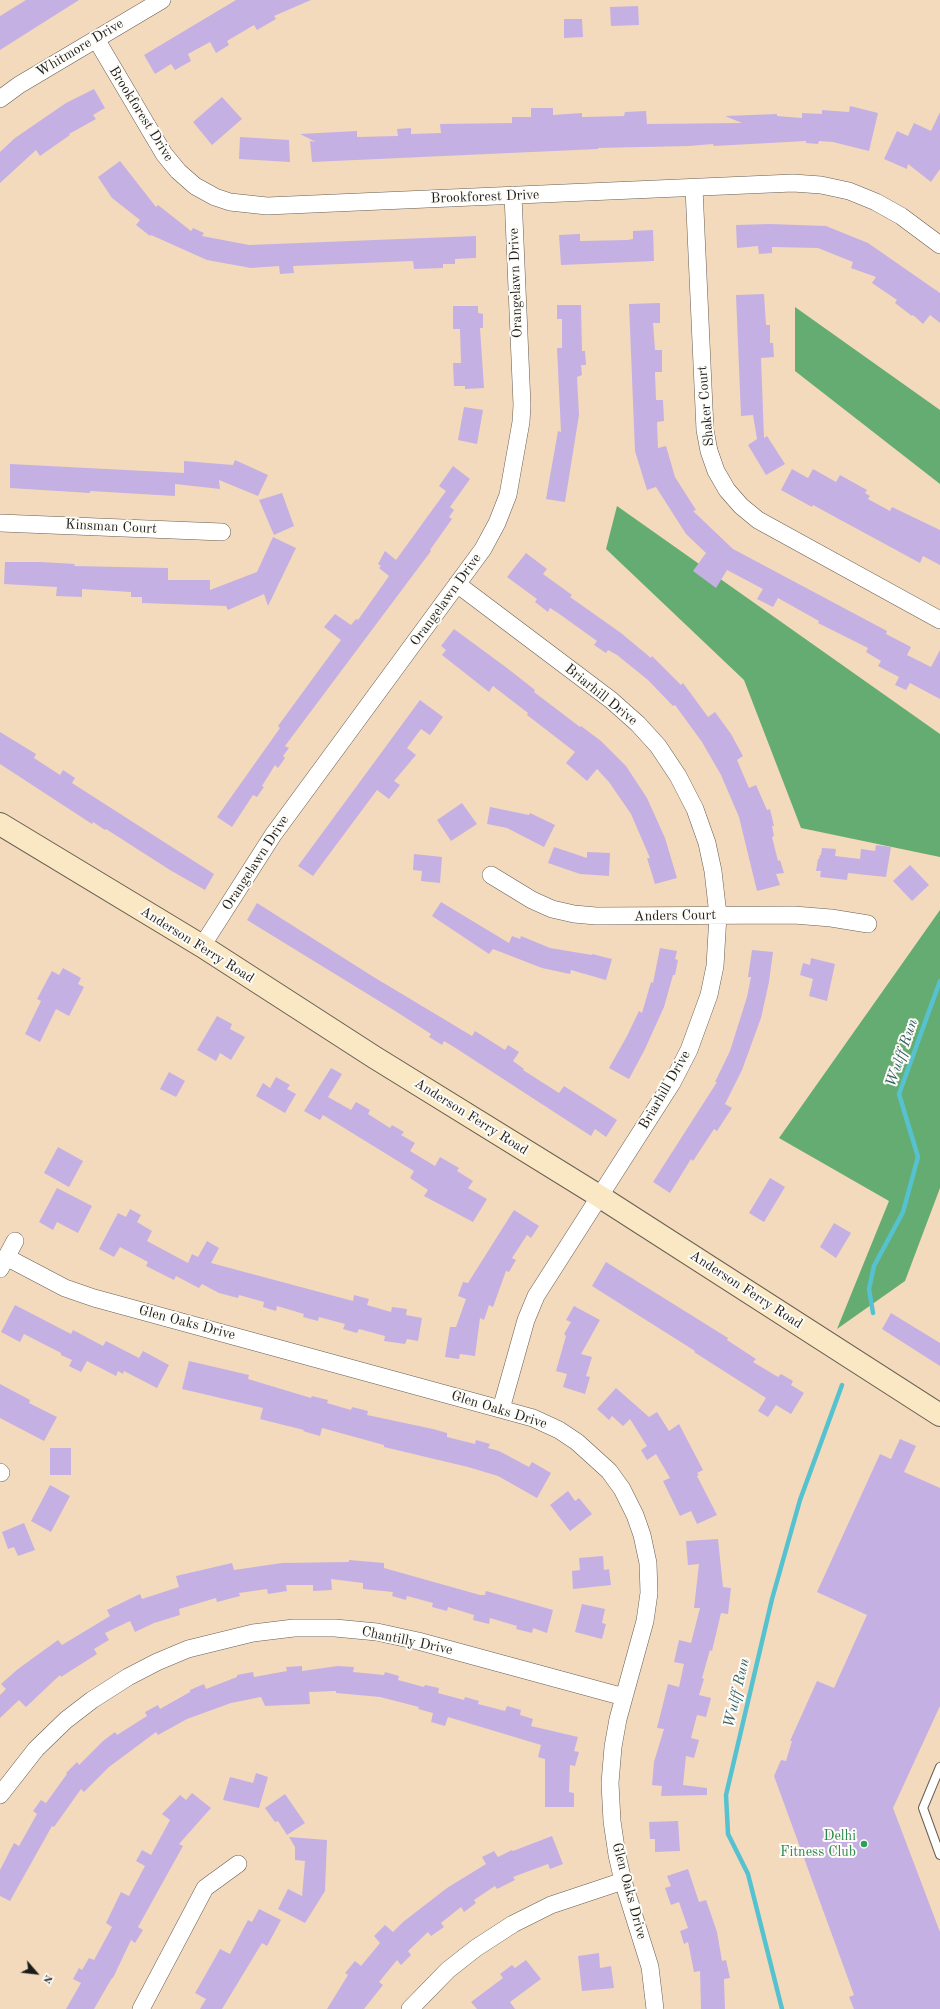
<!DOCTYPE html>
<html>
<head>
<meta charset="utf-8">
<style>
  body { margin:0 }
  #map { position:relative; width:940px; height:2009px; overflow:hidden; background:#f3dabc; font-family:"Old Standard TT",serif }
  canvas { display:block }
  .north { position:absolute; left:16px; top:1953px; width:40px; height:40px; -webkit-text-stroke:3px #fdfcf7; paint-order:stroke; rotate:118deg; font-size:11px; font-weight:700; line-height:16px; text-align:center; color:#1c1c1c }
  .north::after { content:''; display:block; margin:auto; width:14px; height:18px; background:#1c1c1c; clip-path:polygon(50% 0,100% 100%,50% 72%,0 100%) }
</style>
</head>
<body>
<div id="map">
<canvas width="940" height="2009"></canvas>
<div class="north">N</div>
</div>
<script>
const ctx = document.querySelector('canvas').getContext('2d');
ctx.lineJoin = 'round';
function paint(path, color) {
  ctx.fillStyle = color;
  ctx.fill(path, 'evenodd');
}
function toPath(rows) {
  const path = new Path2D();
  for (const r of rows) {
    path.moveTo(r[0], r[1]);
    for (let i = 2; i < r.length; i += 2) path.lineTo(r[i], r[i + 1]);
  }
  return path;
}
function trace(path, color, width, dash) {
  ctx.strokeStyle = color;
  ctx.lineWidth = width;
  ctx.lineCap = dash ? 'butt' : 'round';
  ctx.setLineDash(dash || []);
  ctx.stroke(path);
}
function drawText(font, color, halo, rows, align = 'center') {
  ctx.font = font + ' "Old Standard TT",serif';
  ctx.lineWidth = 4;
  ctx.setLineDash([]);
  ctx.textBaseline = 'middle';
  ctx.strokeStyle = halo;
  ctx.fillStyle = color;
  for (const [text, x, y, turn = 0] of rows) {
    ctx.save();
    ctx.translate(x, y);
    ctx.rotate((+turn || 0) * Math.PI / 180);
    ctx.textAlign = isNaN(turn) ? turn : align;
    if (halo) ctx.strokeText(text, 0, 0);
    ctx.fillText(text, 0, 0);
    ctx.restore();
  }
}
paint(toPath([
  [795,307,940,410,940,484,795,371],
  [617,506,940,734,940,857,801,828,744,680,606,549],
  [940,910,940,1188,905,1281,837,1329,889,1201,779,1138]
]), '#65ac72');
trace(toPath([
  [873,1313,869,1289,874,1266,903,1212,918,1157,899,1094,940,981],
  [782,2009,748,1874,728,1834,726,1795,772,1599,800,1500,842,1385]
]), '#56c2d0', 4.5);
paint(toPath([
  [26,0,79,0,0,50,0,16],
  [236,0,311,0,274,16,276,19,257,30,254,25,227,41,229,45,216,53,210,42,188,54,191,61,175,70,171,64,155,74,144,55],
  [638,6,639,25,611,26,610,7],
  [564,19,582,19,583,37,564,38],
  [94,89,105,108,93,115,96,119,69,134,70,135,40,156,36,150,0,183,0,152,15,138,66,103],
  [222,97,242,119,212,145,193,122],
  [850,106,878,113,869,151,833,142,819,141,818,144,806,143,806,141,714,146,713,144,689,146,598,148,598,149,312,162,310,141,316,142,300,134,357,131,357,137,398,136,397,129,411,128,411,134,441,133,440,124,512,123,512,117,531,117,531,108,553,108,553,115,582,113,582,117,624,116,625,112,646,111,647,124,742,123,725,116,777,114,777,116,802,118,802,113,822,114,822,110,849,112],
  [940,112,940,169,931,182,908,164,907,169,884,159,897,131,908,136,914,123,931,131],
  [240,137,289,140,290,162,239,159],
  [120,161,156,207,158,205,191,231,193,228,204,233,202,236,249,245,476,236,476,258,455,259,455,264,443,264,443,268,414,269,413,261,293,266,294,273,280,274,279,266,251,268,207,260,151,235,150,236,136,225,140,220,112,198,98,177],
  [770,224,826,226,868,243,940,293,940,323,930,315,923,324,913,315,912,316,895,303,897,300,872,283,876,277,851,268,853,262,818,248,772,247,772,253,759,254,758,246,737,248,736,225],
  [653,230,654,261,561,265,559,235,580,234,580,241,627,240,633,239,633,231],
  [764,294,766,325,770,325,770,343,773,343,774,357,761,358,764,438,767,436,785,464,766,475,748,445,757,439,753,415,741,416,736,295],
  [660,303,660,323,653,323,655,350,662,350,662,372,655,372,656,400,663,400,664,421,657,422,658,448,666,446,675,477,696,510,693,511,733,549,887,631,886,634,911,647,907,655,931,667,940,650,940,699,910,683,906,690,895,685,899,677,878,666,881,661,866,652,868,648,818,623,819,621,778,598,773,607,757,599,763,589,727,570,716,588,693,571,706,553,686,534,656,487,647,490,635,451,629,304],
  [557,305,581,305,582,351,585,351,586,365,581,365,582,375,577,377,579,415,565,502,546,499,558,431,561,432,557,348,562,348,562,319,557,319],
  [453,306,478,306,478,313,483,314,483,328,480,328,484,388,465,389,465,386,454,386,453,363,461,363,460,329,453,329],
  [464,407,483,410,477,444,458,440],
  [235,460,268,475,258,496,219,480,220,489,175,484,175,496,90,491,90,493,10,488,10,464,184,473,184,461,233,465],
  [453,466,470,479,450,507,454,510,449,517,452,519,430,550,431,551,285,746,289,748,283,756,285,758,278,768,275,765,262,786,264,787,257,797,253,795,232,827,217,817,280,728,278,726,341,640,324,627,335,614,351,625,356,619,358,620,389,576,379,568,381,566,378,564,385,551,396,560,446,491,439,486],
  [792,469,808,478,813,469,836,482,840,475,867,490,865,493,870,496,868,499,890,511,892,507,940,530,940,565,923,556,920,563,813,505,812,507,781,490],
  [282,493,294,526,274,535,259,500],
  [273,537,296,548,268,606,264,594,228,610,226,606,142,603,142,597,131,597,131,592,82,589,82,597,56,596,57,587,4,584,5,562,40,562,75,564,74,566,168,568,168,580,210,580,210,590,257,572],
  [526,553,547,569,543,574,572,595,570,597,621,633,651,658,652,656,681,685,683,683,708,717,715,712,731,734,743,756,737,760,749,788,756,785,767,810,770,809,774,826,772,826,774,836,772,837,778,861,780,860,784,873,776,874,780,885,757,891,739,817,721,775,702,742,675,705,673,706,648,680,617,655,608,650,606,653,594,645,597,641,558,613,550,608,548,612,535,602,537,599,507,577],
  [454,629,507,668,535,690,534,692,580,727,581,726,601,741,626,766,647,798,665,838,677,878,655,884,647,858,650,858,631,814,609,782,597,769,587,781,566,763,575,752,527,715,528,713,493,686,489,692,442,655,446,650,441,646],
  [420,700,443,717,430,735,421,729,407,748,416,755,394,781,400,785,389,799,377,790,313,876,298,866],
  [0,732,36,754,34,758,60,775,63,770,75,778,72,783,214,874,205,890,170,870,106,829,105,830,93,822,92,824,0,764],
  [462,803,477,824,451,841,437,820],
  [490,807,529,815,530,813,555,825,544,847,507,828,487,824],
  [876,845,891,847,886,877,848,873,847,880,820,877,821,871,816,871,818,859,819,859,820,855,821,855,822,848,836,849,835,856,860,859,861,849,875,851],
  [554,847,587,858,587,852,610,853,609,876,580,874,548,863],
  [414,854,442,857,440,883,421,881,422,871,413,870],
  [910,865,929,885,912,901,893,881],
  [441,902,509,943,512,936,520,939,521,936,550,948,592,955,592,954,612,959,606,980,571,970,570,974,542,968,493,949,489,954,432,916],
  [257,903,372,976,472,1036,475,1031,505,1050,508,1045,519,1052,513,1061,524,1069,523,1070,559,1093,564,1086,617,1120,606,1137,595,1129,591,1136,454,1047,444,1041,442,1045,429,1037,431,1034,392,1009,247,920],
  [660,948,677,951,675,959,678,960,675,975,673,975,664,1007,644,1051,629,1079,609,1068,627,1036,639,1011,642,1013,651,982,653,983],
  [752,950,773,952,769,982,761,1018,742,1070,725,1104,732,1108,717,1131,714,1129,693,1161,691,1159,670,1193,653,1182,717,1082,715,1082,730,1051,747,997,751,977,748,977],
  [811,958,835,964,827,1001,809,996,813,979,800,975,803,963,810,965],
  [63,968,81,978,78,984,84,987,69,1016,56,1009,40,1042,25,1034,41,1001,37,999,52,971,59,975],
  [217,1016,232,1024,230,1029,245,1037,231,1060,220,1053,216,1061,197,1050],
  [331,1068,342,1074,328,1097,351,1110,356,1102,370,1110,368,1114,390,1128,392,1125,404,1132,401,1135,415,1143,410,1151,435,1166,440,1157,459,1168,457,1171,473,1181,468,1188,487,1199,473,1222,424,1196,428,1190,410,1178,414,1171,323,1115,320,1120,304,1111],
  [169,1072,185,1081,176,1097,160,1089],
  [276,1077,290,1085,287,1089,296,1094,285,1113,256,1096,263,1083,270,1088],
  [58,1147,83,1161,69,1187,44,1173],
  [770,1178,785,1187,764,1222,749,1213],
  [57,1188,92,1206,78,1233,57,1222,53,1230,39,1222],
  [130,1209,141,1215,137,1222,152,1231,147,1241,188,1263,192,1254,198,1257,207,1241,219,1248,211,1263,353,1301,354,1295,369,1299,367,1305,391,1312,392,1307,407,1309,406,1315,422,1318,418,1341,407,1339,405,1344,384,1341,385,1336,359,1329,357,1333,343,1329,345,1324,319,1317,318,1321,303,1317,304,1314,277,1306,276,1311,263,1307,264,1302,239,1295,238,1298,219,1293,202,1284,199,1288,176,1276,174,1280,146,1266,148,1262,120,1247,114,1257,99,1249,118,1213,126,1217],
  [514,1210,539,1226,531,1238,527,1235,512,1258,516,1260,509,1272,506,1271,493,1307,489,1305,484,1320,480,1318,475,1356,460,1354,459,1359,445,1357,450,1327,456,1327,466,1299,458,1296,463,1282,468,1283],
  [834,1223,851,1233,836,1258,820,1247],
  [606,1262,728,1338,727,1340,756,1359,753,1362,778,1377,781,1374,793,1381,791,1385,804,1393,791,1414,776,1405,768,1417,758,1411,766,1398,694,1352,695,1351,592,1286],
  [15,1305,71,1334,73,1330,103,1346,106,1341,139,1358,143,1351,169,1365,157,1388,124,1371,123,1374,118,1371,116,1376,87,1361,81,1372,69,1366,72,1360,61,1355,61,1353,24,1334,20,1342,1,1332],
  [574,1306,600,1320,581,1354,592,1357,586,1376,590,1377,585,1394,563,1387,567,1374,556,1371,566,1336,564,1334,571,1322,566,1320],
  [891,1313,940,1343,940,1366,882,1329],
  [189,1361,249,1375,248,1379,311,1398,312,1396,328,1400,327,1403,351,1410,352,1407,368,1411,367,1415,433,1429,447,1433,447,1437,475,1444,476,1440,490,1444,488,1448,499,1451,529,1467,532,1462,551,1473,537,1498,498,1476,468,1467,384,1447,384,1445,322,1428,320,1436,303,1431,304,1430,260,1419,263,1408,182,1389],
  [0,1384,30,1400,29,1403,57,1417,44,1441,0,1418],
  [616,1388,649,1417,657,1412,669,1431,679,1424,703,1470,697,1473,699,1475,697,1476,717,1515,697,1524,691,1511,680,1516,663,1481,670,1478,656,1454,647,1460,641,1450,647,1446,630,1419,623,1426,612,1416,609,1420,597,1409],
  [900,1439,916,1446,904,1472,940,1488,940,1706,893,1808,940,1932,940,2009,854,2009,849,1997,854,1995,774,1776,781,1760,786,1761,792,1741,790,1741,817,1681,834,1688,867,1615,817,1592,880,1454,891,1459],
  [50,1448,71,1448,71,1475,50,1475],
  [50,1485,70,1496,51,1532,31,1521],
  [568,1491,575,1501,579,1498,592,1514,570,1531,550,1505],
  [24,1523,35,1550,18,1556,14,1547,8,1549,2,1532],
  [718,1539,723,1587,731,1588,728,1614,721,1613,712,1651,710,1650,702,1678,704,1679,699,1695,711,1698,706,1717,697,1715,691,1738,699,1740,694,1758,686,1756,683,1785,707,1788,707,1795,661,1796,662,1786,652,1785,654,1762,664,1729,657,1728,668,1684,679,1687,684,1664,674,1662,679,1640,691,1643,700,1608,694,1608,699,1564,688,1565,686,1541],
  [603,1556,604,1570,609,1569,611,1585,573,1589,572,1571,580,1570,579,1558],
  [349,1560,384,1563,384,1568,480,1595,485,1595,486,1591,553,1610,547,1633,533,1628,532,1633,516,1629,517,1626,490,1618,489,1624,473,1620,474,1615,448,1607,447,1611,432,1607,433,1603,407,1596,406,1600,392,1596,393,1592,363,1589,363,1583,331,1579,332,1590,313,1591,313,1585,286,1585,287,1591,268,1594,267,1589,239,1593,240,1596,217,1602,216,1598,179,1609,180,1615,154,1623,135,1632,130,1621,105,1633,109,1640,94,1649,97,1654,61,1677,60,1675,26,1707,19,1700,0,1718,0,1695,6,1689,1,1684,18,1669,58,1640,62,1645,110,1616,107,1610,140,1594,142,1599,179,1587,176,1576,232,1563,234,1570,282,1563,349,1562],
  [582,1604,605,1609,602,1623,606,1624,602,1639,575,1632],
  [302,1666,302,1671,338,1666,354,1667,353,1672,384,1675,385,1672,399,1676,398,1680,424,1687,425,1685,439,1688,438,1693,464,1700,465,1697,479,1701,478,1704,505,1711,507,1706,521,1710,520,1715,533,1719,531,1726,578,1737,574,1751,579,1752,575,1766,570,1765,569,1792,574,1793,574,1807,545,1807,545,1759,538,1757,541,1745,448,1717,445,1726,431,1722,433,1713,418,1709,419,1707,380,1697,336,1693,336,1691,309,1692,310,1704,265,1706,261,1697,231,1703,187,1719,158,1735,156,1732,109,1767,84,1792,81,1789,54,1827,52,1826,10,1901,0,1896,0,1870,14,1843,19,1846,37,1814,33,1811,41,1800,46,1803,67,1774,66,1773,77,1762,79,1765,103,1741,115,1732,117,1735,147,1716,145,1712,158,1705,160,1709,190,1692,190,1690,204,1684,206,1689,237,1677,237,1675,253,1672,254,1677,287,1671,286,1667],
  [256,1773,268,1777,259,1808,223,1800,230,1777,253,1783],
  [192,1793,211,1808,179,1844,183,1846,138,1927,143,1930,135,1943,131,1940,113,1978,112,1978,94,2009,66,2009,81,1983,73,1979,79,1968,82,1970,89,1958,94,1960,112,1927,106,1923,121,1892,129,1896,145,1866,136,1861,142,1850,151,1855,170,1820,162,1814,180,1795,186,1800],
  [285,1794,305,1823,287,1835,278,1821,275,1822,265,1808],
  [678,1821,680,1851,655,1852,655,1839,650,1839,649,1822],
  [552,1836,563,1864,550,1869,548,1864,513,1877,515,1880,497,1889,495,1886,474,1900,476,1903,464,1912,461,1907,441,1923,444,1927,431,1936,428,1932,408,1951,411,1955,401,1965,397,1960,379,1982,383,1985,364,2009,327,2009,348,1975,345,1973,355,1961,361,1966,380,1943,374,1936,385,1925,393,1932,403,1922,447,1888,486,1864,482,1857,494,1851,498,1857,512,1850,513,1851],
  [289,1837,327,1840,325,1891,305,1923,278,1909,288,1889,302,1896,305,1861,295,1860,295,1847],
  [688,1869,699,1902,706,1900,717,1932,722,1961,726,1960,730,1978,724,1979,725,2009,701,2009,700,1971,694,1972,688,1942,684,1944,680,1931,688,1928,679,1902,671,1905,665,1888,671,1886,667,1876],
  [259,1909,281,1920,267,1946,262,1943,222,2009,200,2009,206,1999,195,1993,206,1974,220,1949,230,1954,248,1920,252,1922],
  [599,1953,600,1968,611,1966,614,1988,582,1991,578,1956],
  [526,1960,541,1979,510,2002,515,2009,477,2009,471,2002,503,1978,500,1974,512,1965,515,1968]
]), '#c5b0e4');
const lane = toPath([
  [940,1767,923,1808,940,1855]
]);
const street = toPath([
  [96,39,164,154,178,171,195,186,215,197,230,202,267,206,793,183,821,185,849,191,876,202,901,216,940,245],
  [0,99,19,85,162,0],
  [694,188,705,430,709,451,716,471,727,490,741,506,758,520,940,620],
  [0,523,222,532],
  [457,584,611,700,638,724,658,746,678,776,695,809,707,843,713,871,718,915,715,966,709,995,689,1050,672,1083,536,1296,526,1320,501,1409],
  [491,875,532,900,552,909,574,914,596,916,794,915,831,918,868,924],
  [202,946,273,835,483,549,497,523,508,495,521,422,522,405,513,195],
  [6,1257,65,1288,94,1298,533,1418,559,1430,577,1442,609,1471,622,1489,635,1515,642,1535,648,1563,649,1593,645,1621,618,1719,613,1747,610,1783,612,1821,617,1855,623,1881,650,1967,655,2009],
  [0,1269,15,1241],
  [0,1472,1,1473],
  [0,1795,36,1749,66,1720,92,1700,128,1677,157,1662,188,1649,253,1633,294,1628,335,1628,377,1632,418,1641,624,1697],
  [141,2009,205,1888,238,1864],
  [410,2009,448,1970,476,1948,513,1924,551,1905,623,1881]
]);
const secondary = toPath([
  [0,824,202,946,374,1057,599,1196,940,1415]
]);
trace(lane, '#675e54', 10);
trace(street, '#675e54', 18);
trace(secondary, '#675e54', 24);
trace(lane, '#fff', 8);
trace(street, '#fff', 17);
trace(secondary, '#fae7c3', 22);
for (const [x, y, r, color] of [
  [864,1844,4,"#2e9e5b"]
]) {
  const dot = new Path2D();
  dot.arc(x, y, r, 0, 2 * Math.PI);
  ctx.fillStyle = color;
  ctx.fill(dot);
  trace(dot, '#fdfcf7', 1.5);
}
drawText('14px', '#1c1c1c', '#fdfcf7', [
  ["Whitmore Drive",80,48,-31],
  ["Brookforest Drive",141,114,58],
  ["Brookforest Drive",485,197,-2],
  ["Orangelawn Drive",516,283,-92],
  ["Shaker Court",706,406,-95],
  ["Kinsman Court",111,527,3],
  ["Orangelawn Drive",446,600,-54],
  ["Briarhill Drive",601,695,39],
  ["Orangelawn Drive",256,863,-57],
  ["Anders Court",675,916,-1],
  ["Anderson Ferry Road",197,945,32],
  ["Briarhill Drive",665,1090,-60],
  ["Anderson Ferry Road",471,1117,32],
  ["Anderson Ferry Road",746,1290,33],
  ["Glen Oaks Drive",187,1323,15],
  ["Glen Oaks Drive",499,1410,17],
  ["Chantilly Drive",407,1641,12],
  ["Glen Oaks Drive",629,1891,75]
]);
drawText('14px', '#27864d', '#fdfcf7', [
  ["Delhi",856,1836],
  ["Fitness Club",856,1852]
], 'right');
drawText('italic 15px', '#335e64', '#fdfcf7', [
  ["Wulff Run",902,1053,-71],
  ["Wulff Run",737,1693,-77]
]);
</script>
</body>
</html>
